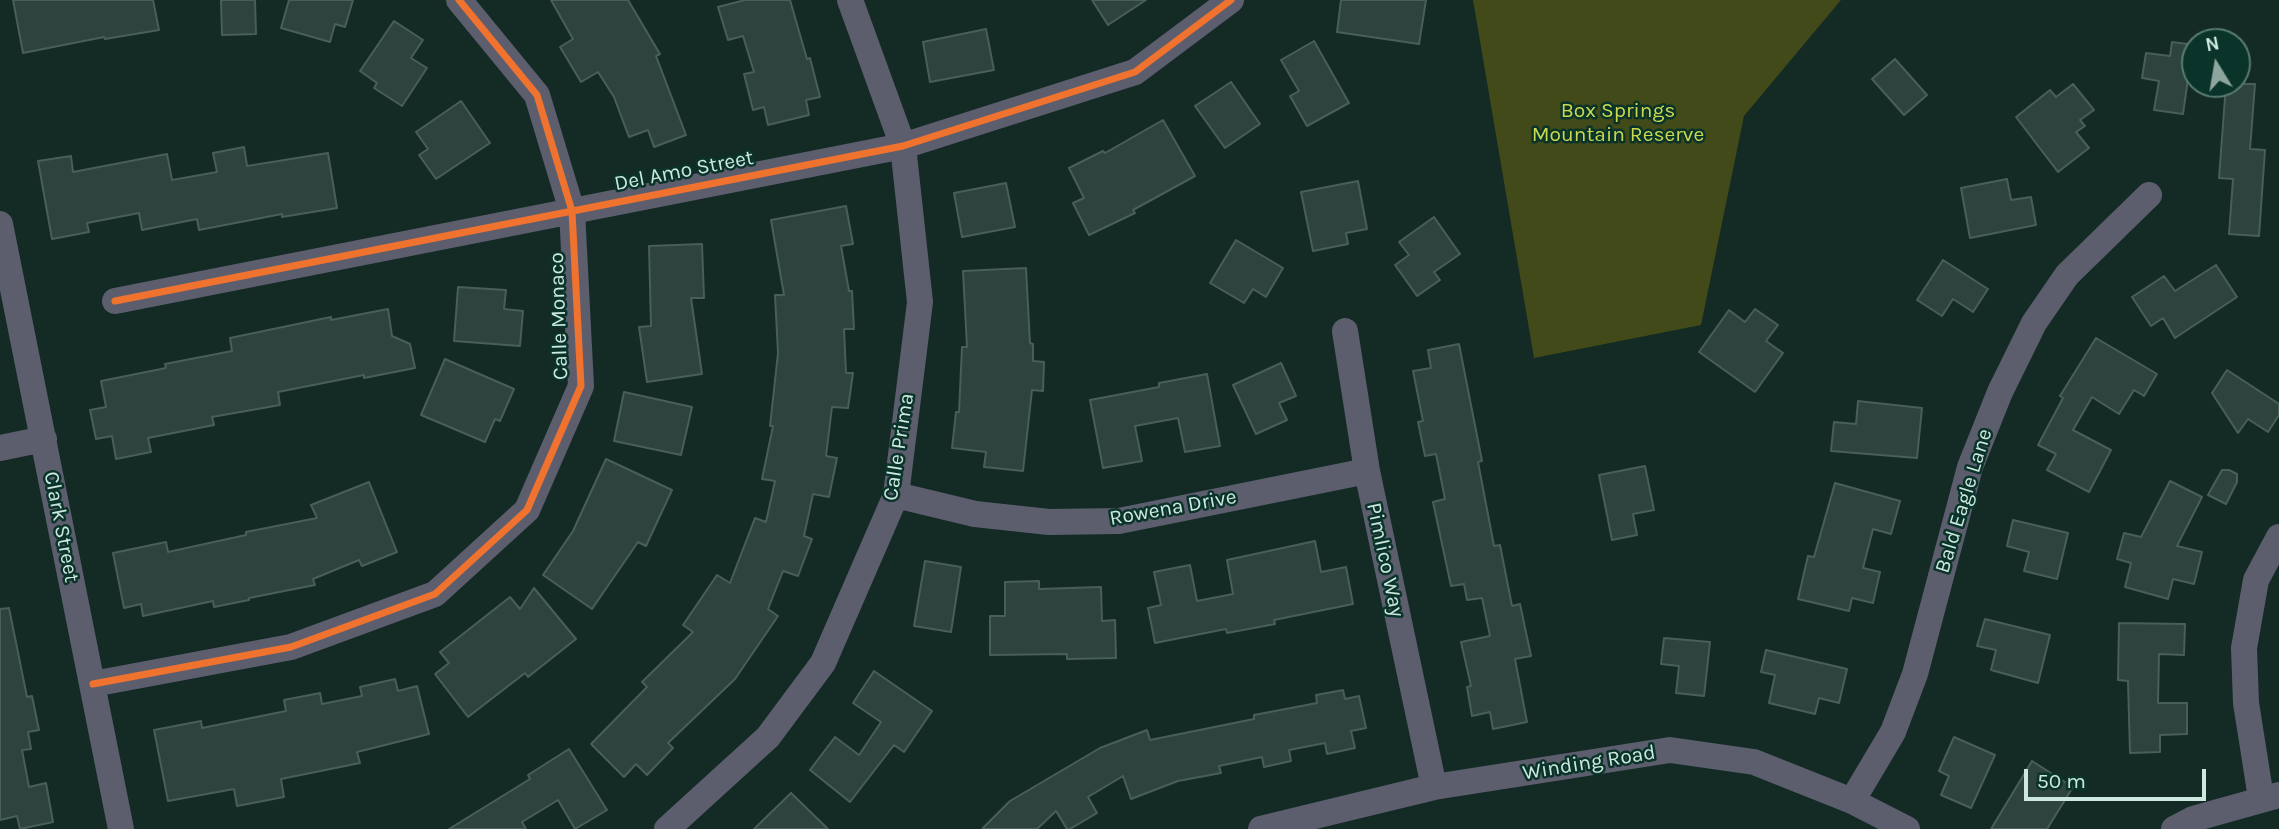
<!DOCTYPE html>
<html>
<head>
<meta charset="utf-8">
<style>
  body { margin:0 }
  #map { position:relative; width:2279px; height:829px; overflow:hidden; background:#132a25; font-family:Karla,sans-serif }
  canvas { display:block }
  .north { position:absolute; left:2181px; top:28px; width:70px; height:70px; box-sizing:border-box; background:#0a332a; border:2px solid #587b72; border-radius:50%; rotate:349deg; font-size:19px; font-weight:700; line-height:28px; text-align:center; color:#cde8df }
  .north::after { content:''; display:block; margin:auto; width:24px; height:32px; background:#8ca69e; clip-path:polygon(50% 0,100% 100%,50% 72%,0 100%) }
  .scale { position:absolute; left:2024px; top:769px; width:182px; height:32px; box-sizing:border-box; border:4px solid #cde8df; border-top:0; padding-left:9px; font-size:21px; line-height:24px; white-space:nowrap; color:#cde8df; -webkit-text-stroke:5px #0a332a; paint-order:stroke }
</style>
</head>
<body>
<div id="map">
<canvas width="2279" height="829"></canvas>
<div class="north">N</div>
<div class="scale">50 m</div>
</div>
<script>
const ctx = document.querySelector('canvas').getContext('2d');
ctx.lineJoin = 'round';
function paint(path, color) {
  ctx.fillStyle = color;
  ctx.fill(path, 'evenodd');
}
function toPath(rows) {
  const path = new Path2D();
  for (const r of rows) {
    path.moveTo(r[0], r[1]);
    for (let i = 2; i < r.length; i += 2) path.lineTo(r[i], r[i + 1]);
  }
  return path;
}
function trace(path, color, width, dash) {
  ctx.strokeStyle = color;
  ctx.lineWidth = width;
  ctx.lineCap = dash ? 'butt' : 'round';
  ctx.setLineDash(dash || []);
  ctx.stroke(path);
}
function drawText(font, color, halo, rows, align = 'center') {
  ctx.font = font + ' Karla,sans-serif';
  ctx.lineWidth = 5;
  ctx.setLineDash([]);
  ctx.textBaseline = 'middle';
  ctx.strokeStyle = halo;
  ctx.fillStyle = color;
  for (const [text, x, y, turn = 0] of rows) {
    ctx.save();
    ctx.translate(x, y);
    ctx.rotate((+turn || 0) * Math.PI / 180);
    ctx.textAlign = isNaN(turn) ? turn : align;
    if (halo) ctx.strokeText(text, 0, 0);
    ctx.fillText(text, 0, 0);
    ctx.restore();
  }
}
paint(toPath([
  [1473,0,1841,0,1744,116,1701,325,1534,358]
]), '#434a19');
const building = toPath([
  [13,0,153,0,159,30,105,39,104,37,23,53,13,0],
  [221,0,255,0,256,34,222,35,221,0],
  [289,0,353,0,345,27,335,24,330,42,281,28,289,0],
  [551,0,628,0,660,54,656,56,686,135,654,147,648,130,629,137,614,97,598,72,581,82,560,47,573,39,551,0],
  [745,0,790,0,807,59,810,58,820,97,806,100,809,115,768,125,764,107,753,110,744,74,754,72,743,36,728,40,718,7,745,0],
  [1092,0,1146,0,1108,25,1092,0],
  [1341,0,1426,0,1419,44,1337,32,1341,0],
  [394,21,423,40,411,58,427,68,402,106,374,88,377,83,360,71,394,21],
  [986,29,994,70,930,82,923,42,986,29],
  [1314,41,1349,103,1307,126,1290,96,1299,91,1281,60,1314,41],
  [2172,42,2195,45,2195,66,2190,65,2183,114,2154,110,2159,81,2142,78,2146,53,2170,56,2172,42],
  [1895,59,1927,95,1904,115,1872,79,1895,59],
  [1231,82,1260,124,1225,148,1195,106,1231,82],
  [2073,84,2094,110,2080,120,2085,126,2076,132,2089,148,2058,172,2016,117,2050,90,2056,97,2073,84],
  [2226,84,2255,84,2250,149,2265,150,2259,236,2229,234,2233,179,2219,178,2226,84],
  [461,101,490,143,436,179,419,155,428,149,416,132,461,101],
  [1163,120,1195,176,1133,210,1135,213,1089,235,1073,203,1084,198,1069,168,1103,151,1105,153,1163,120],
  [244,147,247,166,328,153,337,208,282,217,282,214,199,230,197,219,142,230,139,213,87,223,89,232,52,239,38,161,71,156,73,172,167,154,172,180,217,172,213,153,244,147],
  [2007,179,2011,200,2031,197,2036,225,1970,238,1961,188,2007,179],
  [1358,181,1367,229,1346,233,1348,244,1313,251,1301,192,1358,181],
  [1006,183,1015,227,962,237,954,193,1006,183],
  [846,206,853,244,841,246,849,291,852,291,854,329,844,329,846,373,853,373,848,408,832,407,826,456,837,458,829,497,813,494,804,536,812,539,798,576,783,571,768,609,778,616,735,679,668,743,673,748,647,775,636,764,624,777,591,744,647,687,642,682,693,632,683,625,717,575,730,583,755,518,766,522,775,481,762,479,773,426,770,426,778,353,775,295,784,295,771,220,846,206],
  [1434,217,1460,254,1434,272,1440,280,1417,296,1395,265,1409,255,1399,242,1434,217],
  [1236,240,1283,268,1266,297,1253,289,1244,303,1210,283,1236,240],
  [702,244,704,298,691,298,702,374,647,382,639,327,651,326,649,246,702,244],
  [1943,260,1988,289,1973,312,1953,299,1942,316,1917,300,1943,260],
  [2216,265,2237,297,2175,338,2163,318,2151,326,2132,297,2164,276,2175,291,2216,265],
  [1026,268,1030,343,1033,344,1033,361,1044,362,1043,391,1032,390,1023,471,984,467,986,452,952,448,956,412,959,412,962,347,967,347,963,271,1026,268],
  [458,287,506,290,504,309,523,311,520,346,454,341,458,287],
  [388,309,392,336,410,344,415,368,364,378,364,375,278,392,280,405,212,417,214,425,148,438,151,452,116,459,112,436,96,439,90,410,106,407,101,381,166,368,165,364,232,351,230,338,331,317,331,320,388,309],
  [1755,309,1778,325,1766,341,1783,353,1755,392,1699,352,1729,310,1745,322,1755,309],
  [2096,338,2157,374,2144,396,2134,390,2119,414,2092,397,2073,430,2111,450,2089,492,2047,470,2056,454,2038,445,2063,398,2060,396,2096,338],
  [1459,344,1482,461,1478,462,1494,546,1500,545,1512,606,1520,604,1531,656,1515,659,1527,722,1493,729,1490,712,1472,716,1467,687,1471,686,1461,642,1490,636,1482,598,1467,600,1464,584,1451,586,1433,502,1445,499,1436,454,1425,456,1418,422,1423,421,1413,371,1431,368,1428,350,1459,344],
  [445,359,514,389,500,421,495,419,485,442,421,415,445,359],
  [1281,363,1296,396,1279,403,1287,420,1256,434,1233,385,1281,363],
  [2227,370,2279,404,2279,415,2268,432,2248,419,2238,433,2212,393,2227,370],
  [1207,374,1220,446,1185,452,1178,418,1135,426,1142,461,1103,468,1090,400,1159,387,1159,383,1207,374],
  [624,392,692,407,681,455,614,441,624,392],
  [1858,401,1922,408,1917,458,1831,451,1834,422,1856,424,1858,401],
  [606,459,672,490,646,546,638,542,592,609,543,575,573,531,606,459],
  [1645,466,1654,510,1633,514,1637,535,1612,540,1599,475,1645,466],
  [2222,470,2229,470,2237,474,2237,482,2226,504,2208,495,2222,470],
  [2170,481,2202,497,2177,546,2202,552,2194,584,2173,579,2168,599,2125,587,2131,563,2117,559,2124,533,2141,537,2170,481],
  [369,482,397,552,362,566,359,560,313,579,315,585,249,598,249,600,214,607,213,601,143,616,141,604,124,608,113,553,166,542,168,552,246,535,246,532,317,518,311,505,369,482],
  [1835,483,1900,501,1891,534,1873,529,1863,568,1880,572,1873,603,1852,598,1849,611,1798,599,1808,556,1814,557,1835,483],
  [2013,520,2068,533,2057,579,2024,571,2029,552,2007,546,2013,520],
  [1315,541,1321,572,1346,567,1353,604,1274,620,1275,624,1227,633,1226,629,1155,643,1148,608,1161,605,1154,572,1190,565,1197,601,1233,594,1227,560,1315,541],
  [925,561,961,567,951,632,914,626,925,561],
  [1039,581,1039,589,1101,587,1102,621,1115,620,1116,658,1067,659,1067,654,990,655,990,616,1005,616,1005,582,1039,581],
  [534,588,576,639,528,677,525,673,468,717,435,674,449,663,440,652,510,597,520,609,534,588],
  [9,608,27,697,32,696,39,730,28,732,31,749,22,750,29,787,46,783,53,822,20,829,17,816,0,820,0,609,9,608],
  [1985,619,2050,635,2038,683,1991,670,1996,650,1977,646,1985,619],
  [2119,623,2185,624,2184,655,2159,654,2158,703,2187,703,2187,734,2160,735,2160,752,2130,753,2128,681,2118,680,2119,623],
  [1664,638,1710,642,1704,696,1676,693,1679,666,1661,664,1664,638],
  [1766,650,1847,669,1839,703,1819,698,1815,714,1769,703,1775,675,1761,672,1766,650],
  [874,671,932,711,904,752,894,745,850,802,810,770,835,737,859,755,881,722,853,703,874,671],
  [395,679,398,691,417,686,429,734,357,752,360,763,281,779,284,797,237,806,234,789,168,801,154,730,201,721,202,728,286,711,284,700,320,693,322,704,362,696,360,687,395,679],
  [1343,690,1345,699,1359,696,1366,728,1351,731,1355,748,1327,754,1325,743,1289,750,1291,761,1264,767,1262,757,1219,766,1221,773,1178,781,1131,799,1123,776,1088,797,1097,813,1070,829,1067,829,1056,811,1037,829,982,829,1010,801,1100,748,1147,730,1150,740,1254,719,1254,715,1317,703,1316,695,1343,690],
  [1954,737,1995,755,1971,808,1941,795,1949,776,1939,771,1954,737],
  [569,749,607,810,575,829,558,800,522,822,526,829,449,829,530,779,528,775,569,749],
  [2032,761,2073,787,2047,829,1991,829,2032,761],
  [791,793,828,829,754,829,791,793]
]);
paint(building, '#2e433e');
trace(building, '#495e59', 2);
trace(toPath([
  [0,224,121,829],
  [115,301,903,146,1135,72,1231,0],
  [1345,331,1367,471,1434,787],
  [0,448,44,439],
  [896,495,975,514,1049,522,1119,521,1367,471],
  [93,684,291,647,435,594,527,510,581,386,572,211,537,95,459,0],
  [2261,798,2246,703,2244,648,2256,580,2279,537],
  [1852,801,1893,732,1915,674,1970,467,2000,392,2034,323,2067,275,2149,195],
  [667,829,768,737,823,663,896,495,920,302,903,146,850,0],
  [1261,829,1434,787,1670,750,1754,762,1852,801,1907,829],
  [2174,829,2193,819,2279,795]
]), '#5c5e6e', 26);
trace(toPath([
  [115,301,903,146,1135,72,1231,0],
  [93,684,291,647,435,594,527,510,581,386,572,211,537,95,459,0]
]), '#ef722f', 7);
drawText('21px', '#cbd84e', '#0a332a', [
  ["Box Springs",1618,111],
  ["Mountain Reserve",1618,135]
]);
drawText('21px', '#cde8df', '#0a332a', [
  ["Del Amo Street",684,171,-11],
  ["Calle Monaco",559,316,-92],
  ["Calle Prima",899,447,-81],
  ["Bald Eagle Lane",1964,501,-73],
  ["Rowena Drive",1173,508,-10],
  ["Clark Street",61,527,79],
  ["Pimlico Way",1385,560,78],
  ["Winding Road",1589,763,-9]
]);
</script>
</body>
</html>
